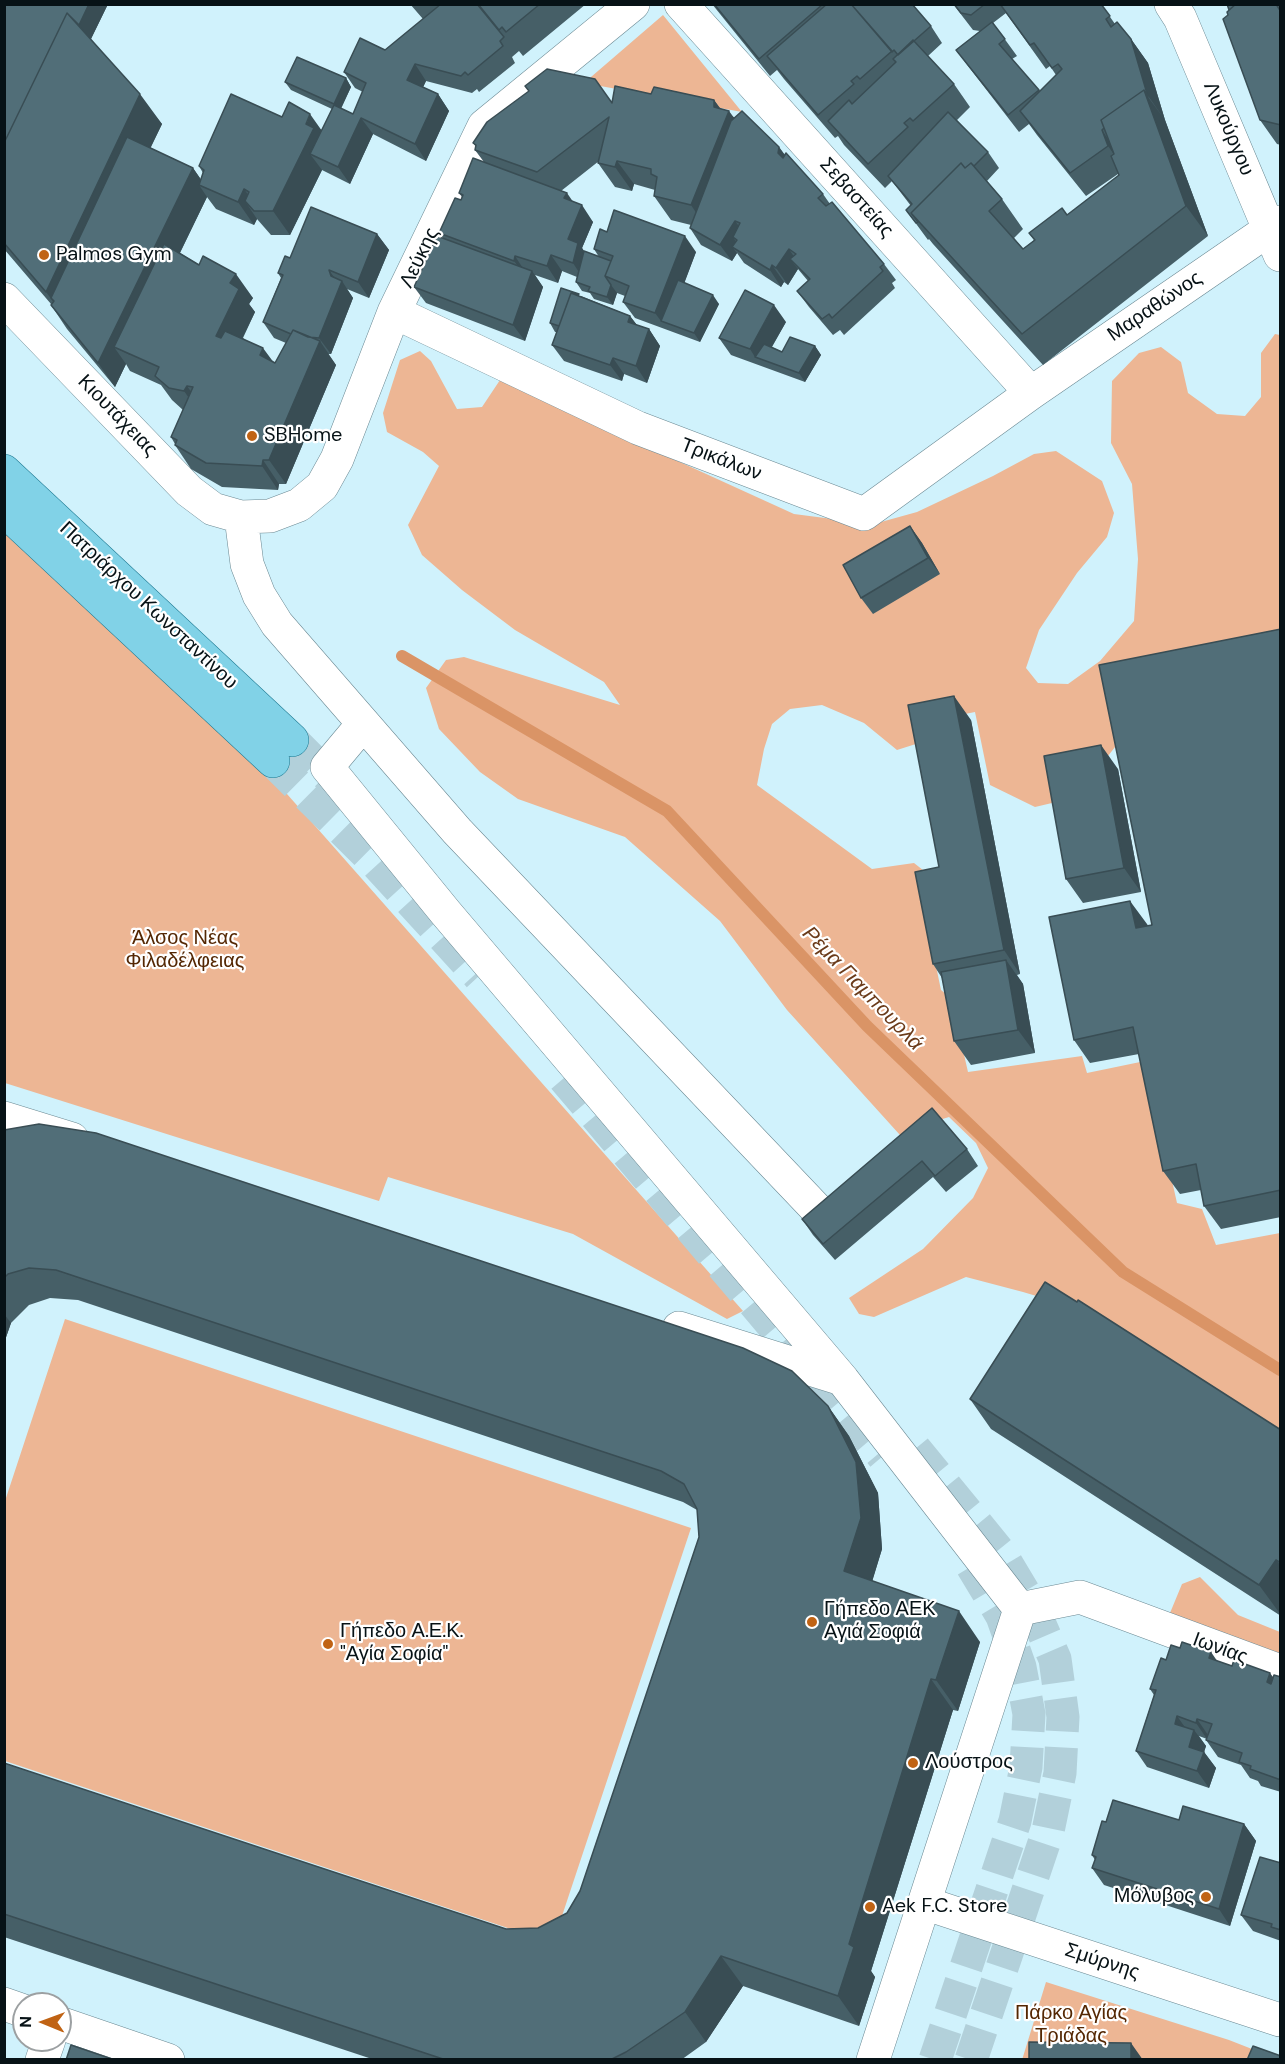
<!DOCTYPE html>
<html>
<head>
<meta charset="utf-8">
<style>
  body { margin:0 }
  #map { position:relative; width:1285px; height:2064px; overflow:hidden; background:#d0f2fc; font-family:"DM Sans",sans-serif }
  canvas { display:block }
  .frame { position:absolute; inset:0; border:6px solid #071216; pointer-events:none }
  .north { position:absolute; left:12px; top:1992px; width:60px; height:60px; box-sizing:border-box; background:#fff; border:2px solid #9ca0a2; border-radius:50%; rotate:271deg; font-size:16px; font-weight:700; line-height:24px; text-align:center; color:#071216 }
  .north::after { content:''; display:block; margin:auto; width:21px; height:27px; background:#c06314; clip-path:polygon(50% 0,100% 100%,50% 72%,0 100%) }
</style>
</head>
<body>
<div id="map">
<canvas width="1285" height="2064"></canvas>
<div class="frame"></div>
<div class="north">N</div>
</div>
<script>
const ctx = document.querySelector('canvas').getContext('2d');
ctx.lineJoin = 'round';
function paint(path, color) {
  ctx.fillStyle = color;
  ctx.fill(path, 'evenodd');
}
function toPath(rows) {
  const path = new Path2D();
  for (const r of rows) {
    path.moveTo(r[0], r[1]);
    for (let i = 2; i < r.length; i += 2) path.lineTo(r[i], r[i + 1]);
  }
  return path;
}
function trace(path, color, width, dash) {
  ctx.strokeStyle = color;
  ctx.lineWidth = width;
  ctx.lineCap = dash ? 'butt' : 'round';
  ctx.setLineDash(dash || []);
  ctx.stroke(path);
}
function drawText(font, color, halo, rows, align = 'center') {
  ctx.font = font + ' "DM Sans",sans-serif';
  ctx.lineWidth = 4.5;
  ctx.setLineDash([]);
  ctx.textBaseline = 'middle';
  ctx.strokeStyle = halo;
  ctx.fillStyle = color;
  for (const [text, x, y, turn = 0] of rows) {
    ctx.save();
    ctx.translate(x, y);
    ctx.rotate((+turn || 0) * Math.PI / 180);
    ctx.textAlign = isNaN(turn) ? turn : align;
    if (halo) ctx.strokeText(text, 0, 0);
    ctx.fillText(text, 0, 0);
    ctx.restore();
  }
}
paint(toPath([
  [663,15,742,112,584,83],
  [1275,334,1280,335,1280,653,1119,742,1082,789,1052,803,1035,807,990,785,975,712,920,723,919,743,897,750,864,723,822,705,790,709,772,724,764,749,757,785,872,869,914,863,928,874,920,890,941,990,951,998,968,1072,1082,1056,1087,1073,1145,1061,1177,1203,1202,1209,1216,1245,1280,1233,1280,1436,1070,1306,1023,1292,966,1277,874,1317,859,1314,849,1298,923,1249,973,1198,988,1168,976,1143,949,1117,933,1122,909,1145,787,1010,720,921,625,837,518,799,480,772,439,729,426,688,446,660,464,657,620,705,604,682,515,630,462,590,422,555,408,525,439,466,423,452,387,432,383,413,400,360,420,351,431,361,457,409,482,407,500,380,794,514,848,521,881,522,917,512,993,476,1034,454,1056,451,1102,481,1114,513,1107,537,1077,573,1039,630,1026,668,1038,683,1068,684,1100,661,1134,621,1138,559,1132,484,1111,443,1112,381,1139,353,1161,347,1181,362,1188,393,1217,414,1245,416,1261,397,1261,353],
  [4,527,272,777,743,1311,727,1319,573,1234,388,1177,379,1201,5,1083],
  [65,1319,691,1528,553,1943,5,1761,5,1501],
  [1200,1577,1238,1615,1280,1632,1280,1664,1170,1613,1182,1584],
  [1046,1982,1229,2040,1280,2060,1022,2060]
]), '#edb694');
trace(toPath([
  [402,656,667,811,867,1026,1123,1272,1280,1370]
]), '#da9466', 12);
trace(toPath([
  [292,740,344,792],
  [273,761,374,861,479,976],
  [564,1078,883,1456],
  [915,1449,1001,1554,1032,1606,1055,1659,1063,1717,1060,1773,1048,1831,971,2060],
  [935,2060,1015,1821,1026,1767,1029,1714,1020,1667,1002,1616,972,1566]
]), '#b2d0da', 33, [33, 16]);
const minor = toPath([
  [681,4,1031,393],
  [1171,4,1180,18,1280,255],
  [4,299,189,491,213,509,241,517,270,516,299,505,322,486,337,459,394,312,484,126,633,4],
  [394,312,638,428,864,514,1031,393,1280,222],
  [241,517,247,564,259,595,277,624,457,831,824,1217],
  [363,724,327,767,446,913,842,1379,1020,1609,873,2060],
  [4,1118,72,1139],
  [679,1328,842,1379],
  [1020,1609,1080,1597,1280,1671],
  [924,1903,1280,2020],
  [4,2004,24,2011],
  [60,2023,168,2060],
  [42,2060,49,2040]
]);
const major = toPath([
  [4,471,292,740],
  [4,510,273,761]
]);
trace(minor, '#6b8993', 34);
trace(major, '#207b93', 34);
trace(minor, '#fff', 33);
trace(major, '#81d2e7', 33);
paint(toPath([
  [4,4,108,4,91,39,162,124,150,148,193,168,201,180,203,173,199,166,282,117,322,130,332,109,291,90,285,82,346,78,351,87,341,109,353,114,363,92,355,88,344,72,385,50,423,19,410,4,586,4,523,56,519,51,512,57,515,63,479,92,477,89,472,93,426,81,423,87,438,94,449,111,426,161,373,134,350,184,322,170,290,235,271,235,257,219,254,225,216,209,207,197,180,253,253,298,249,304,255,312,243,338,275,363,286,343,274,338,263,322,281,278,278,273,290,258,377,234,389,250,369,298,347,289,353,298,331,354,328,354,336,365,286,484,279,484,278,490,222,487,191,469,175,445,175,444,171,437,183,410,172,400,161,385,130,371,126,364,115,387,67,329,51,305,51,304,4,249],
  [712,4,912,4,931,26,942,43,928,56,954,84,970,107,957,120,988,152,999,168,987,181,1002,199,1023,229,1014,238,1023,249,1034,240,1029,233,1067,215,1119,175,1118,174,1086,196,1037,135,1029,124,1019,132,968,66,956,50,980,31,973,30,953,4,1101,4,1115,24,1131,39,1148,63,1165,120,1208,236,1043,365,933,244,929,239,928,240,906,210,911,206,892,181,885,188,844,145,838,136,835,138,784,79,777,70,770,76],
  [1006,13,1046,69,1050,66,1056,75,1040,92,1012,59,1017,56,993,23],
  [1227,4,1281,4,1281,145,1277,144,1260,120,1228,15,1229,10],
  [651,94,714,100,720,108,779,147,785,155,823,194,830,204,884,264,896,280,892,283,895,288,844,335,840,330,833,335,809,307,797,291,808,281,798,269,788,285,784,282,781,287,744,263,737,253,732,261,701,245,690,228,691,225,671,220,654,196,655,190,634,184,632,191,615,187,598,163,599,161,561,191,593,222,582,248,584,251,599,257,594,249,607,232,696,252,684,283,719,304,700,342,635,318,623,302,625,296,617,293,613,305,594,299,590,293,582,291,576,282,577,277,562,271,558,283,535,275,543,287,525,341,426,303,414,287,443,238,439,233,461,200,462,197,459,193,484,162,475,150,476,147,473,143,612,103],
  [581,296,630,316,637,325,649,329,660,346,647,383,624,374,622,381,564,361,552,345,557,332,555,332,550,323],
  [786,322,772,347,782,352,815,346,821,355,805,382,731,355,719,338],
  [910,526,922,543,940,574,873,614,861,598],
  [1281,629,1281,1217,1221,1229,1204,1206,1201,1190,1180,1194,1163,1171,1139,1054,1090,1063,1074,1040,1147,924,1148,926,1152,925],
  [971,720,1020,974,1017,975,1023,984,1035,1053,971,1065,954,1041,942,978,933,964,939,867],
  [1118,769,1141,892,1083,903,1066,879],
  [932,1108,967,1149,978,1166,946,1192,933,1177,835,1260,813,1235,802,1219],
  [4,1130,828,1406,849,1436,878,1493,882,1549,872,1581,980,1642,958,1711,953,1710,871,1971,875,1977,859,2026,743,1986,706,2042,681,2060,375,2060,4,1937,4,1763,506,1929,538,1928,567,1913,580,1891,699,1537,697,1510,683,1502,78,1300,50,1298,29,1305,11,1323,4,1343],
  [970,1399,1281,1430,1281,1616,991,1429],
  [1166,1660,1217,1661,1232,1666,1273,1677,1281,1677,1281,1792,1261,1786,1258,1781,1250,1778,1241,1765,1218,1757,1206,1740,1207,1739,1199,1736,1206,1746,1204,1752,1216,1768,1209,1788,1147,1767,1136,1751,1154,1695,1150,1689],
  [1179,1820,1244,1824,1256,1841,1230,1926,1104,1885,1092,1868,1095,1860,1092,1855,1106,1822],
  [1281,1863,1281,1941,1253,1931,1241,1915]
]), '#465f67');
paint(toPath([
  [89,4,108,4,4,217,4,177],
  [1131,39,1148,63,1165,120,1148,97],
  [415,64,426,81,419,96,407,80],
  [346,78,351,87,339,112,334,104],
  [1144,90,1165,120,1208,236,1186,206],
  [140,94,162,124,68,321,46,292],
  [438,94,449,111,426,161,415,144],
  [714,100,726,117,729,111,746,134,707,229,691,205,714,107],
  [310,114,327,138,310,154,322,170,290,235,273,211],
  [361,118,373,134,350,184,338,167],
  [1102,130,1118,154,1125,170,1108,146],
  [779,147,790,163,778,153],
  [617,161,634,184,632,191,615,167],
  [193,168,207,188,199,185,207,197,130,355,114,347,126,364,115,387,98,363],
  [244,189,260,211,245,201,257,219,254,225,238,202],
  [567,193,578,209,564,198],
  [582,205,593,222,582,248,590,260,584,280,573,263,568,239],
  [735,221,747,237,737,240,733,237,740,248,732,247,737,253,732,261,720,245],
  [377,234,389,250,369,298,358,282],
  [685,236,696,252,669,324,661,321,655,313],
  [789,249,800,266,790,259,798,269,788,285,776,268],
  [551,255,562,271,558,283,547,266],
  [515,256,526,273,526,277,514,261],
  [772,265,784,282,781,287,770,270],
  [329,270,340,286,342,281,353,298,331,354,319,338,331,276],
  [532,271,543,287,525,341,513,325],
  [236,274,253,298,249,304,255,312,232,359,216,336,230,283],
  [611,285,617,293,613,305,607,297],
  [713,295,719,304,700,342,694,333],
  [774,305,786,322,764,360,755,357,750,349],
  [630,316,642,332,628,322],
  [649,329,660,346,647,383,636,366],
  [320,341,336,365,286,484,269,460],
  [815,346,821,355,805,382,799,373],
  [263,348,280,371,260,355],
  [613,358,624,374,622,381,610,365],
  [187,386,204,410,201,415,184,391],
  [263,460,279,484,278,490,262,466],
  [910,526,922,543,940,574,928,558],
  [954,696,971,720,1020,974,1004,950],
  [1101,745,1118,769,1141,892,1124,868],
  [1130,901,1147,924,1153,952,1136,928],
  [1006,960,1023,984,1035,1053,1018,1030],
  [4,1314,11,1323,4,1343],
  [828,1406,849,1436,878,1493,882,1549,866,1602,844,1571],
  [1276,1560,1281,1566,1281,1615,1259,1585],
  [959,1611,980,1642,958,1711,936,1680],
  [1211,1652,1222,1668,1209,1658],
  [1270,1673,1281,1688,1267,1682],
  [931,1679,953,1710,871,1971,875,1977,859,2026,838,1996,849,1944],
  [1177,1716,1189,1733,1175,1724],
  [1197,1719,1208,1735,1207,1739,1196,1723],
  [1194,1730,1206,1746,1203,1755,1204,1752,1216,1768,1209,1788,1197,1771,1189,1747],
  [1244,1824,1256,1841,1230,1926,1219,1909],
  [721,1956,743,1986,706,2042,685,2012],
  [1131,2043,1143,2060,1131,2060]
]), '#394d54');
const building = toPath([
  [4,4,89,4,79,25,67,13,4,143,4,4],
  [441,4,477,4,504,37,500,41,503,46,468,75,465,72,461,76,415,64,407,80,438,94,415,144,361,118,338,167,310,154,334,105,353,114,366,83,344,72,360,38,385,50,441,4],
  [478,4,540,4,506,32,502,27,499,30,478,4],
  [714,4,823,4,759,59,714,4],
  [827,4,851,4,892,51,860,79,857,76,851,81,854,84,818,115,767,56,827,4],
  [851,4,912,4,931,26,898,55,894,50,892,52,851,4],
  [954,4,985,4,971,15,961,13,954,4],
  [1000,4,1101,4,1110,16,1106,19,1111,27,1117,22,1131,39,1148,97,1144,90,1101,120,1104,128,1102,130,1108,146,1070,173,1020,111,1062,69,1058,64,1052,68,1034,43,1030,45,1000,4],
  [1227,4,1236,4,1229,10,1227,4],
  [1236,4,1276,4,1281,12,1281,125,1260,120,1223,19,1228,15,1227,12,1236,4],
  [67,13,140,94,46,292,4,243,4,143,67,13],
  [992,22,1005,39,999,44,1039,90,1008,115,956,50,992,22],
  [913,40,954,84,913,121,910,118,904,123,908,127,868,164,828,121,849,100,852,104,896,62,893,59,913,40],
  [297,57,346,78,334,104,285,82,297,57],
  [547,69,595,79,612,103,615,86,651,94,654,87,714,100,714,107,729,111,691,205,654,196,657,177,651,174,651,169,617,161,615,167,598,163,609,117,537,172,475,150,476,145,473,143,487,122,529,91,525,86,547,69],
  [1144,90,1186,206,1022,334,911,213,961,163,965,168,971,163,1002,199,989,211,1023,249,1035,240,1029,233,1062,208,1067,215,1119,175,1111,156,1114,154,1101,120,1144,90],
  [231,94,282,117,289,102,310,114,306,124,314,128,273,211,254,211,245,201,249,192,244,189,238,202,199,185,204,170,199,166,231,94],
  [742,111,779,147,778,153,783,158,786,153,823,194,818,198,826,206,832,202,884,264,880,267,883,271,832,318,829,314,822,319,797,291,810,279,790,259,796,254,789,249,776,268,772,265,770,270,732,247,737,240,733,237,740,223,735,221,720,245,690,228,731,121,742,111],
  [948,112,988,152,974,166,971,163,965,168,961,163,911,213,918,222,916,223,906,210,912,204,888,176,948,112],
  [127,137,193,168,98,363,51,305,54,301,51,298,127,137],
  [473,158,567,193,564,198,582,205,568,239,578,243,573,263,551,255,547,266,515,256,514,261,439,233,455,198,461,200,463,195,459,193,473,158],
  [311,207,377,234,358,282,329,270,331,276,342,281,319,338,308,337,293,330,291,334,263,322,283,275,278,273,285,256,290,258,311,207],
  [614,210,685,236,655,313,623,302,629,286,605,276,613,256,594,249,600,229,607,232,614,210],
  [437,236,532,271,513,325,414,287,437,236],
  [164,244,199,265,203,256,236,274,230,283,239,289,216,336,221,338,225,331,263,348,260,355,275,363,293,330,320,341,269,460,263,460,262,466,206,463,175,445,177,440,171,437,193,387,187,386,184,391,169,388,155,376,159,367,114,347,164,244],
  [584,251,611,261,605,276,611,285,607,297,588,291,590,287,576,282,584,251],
  [678,280,713,295,694,333,661,321,678,280],
  [561,288,579,294,578,295,571,293,559,326,550,323,561,288],
  [745,290,774,305,750,349,719,338,745,290],
  [571,293,630,316,628,322,649,329,636,366,613,358,610,365,552,345,571,293],
  [790,337,815,346,799,373,755,357,764,344,782,352,790,337],
  [910,526,928,558,861,598,843,565,910,526],
  [1281,629,1281,1190,1204,1206,1196,1164,1163,1171,1133,1027,1074,1040,1049,917,1130,901,1136,928,1152,925,1099,665,1281,629],
  [954,696,1004,950,933,964,915,872,939,867,908,705,954,696],
  [1101,745,1124,868,1066,879,1044,756,1101,745],
  [1006,960,1018,1030,954,1041,941,972,1006,960],
  [932,1108,967,1149,935,1176,922,1161,823,1244,802,1219,932,1108],
  [39,1124,96,1133,743,1348,792,1371,828,1406,856,1462,861,1518,844,1571,959,1611,936,1680,931,1679,849,1944,854,1947,838,1996,721,1956,685,2012,626,2052,610,2060,446,2060,4,1914,4,1763,506,1929,538,1928,567,1913,580,1891,699,1537,697,1509,684,1484,661,1471,56,1270,29,1268,8,1274,4,1278,4,1130,39,1124],
  [1045,1282,1077,1302,1078,1300,1281,1430,1281,1563,1276,1560,1259,1585,970,1399,1045,1282],
  [1182,1642,1211,1652,1209,1658,1232,1666,1234,1660,1270,1673,1267,1682,1271,1684,1274,1675,1281,1677,1281,1780,1250,1769,1251,1766,1239,1762,1242,1753,1206,1740,1212,1724,1197,1719,1196,1723,1177,1716,1175,1724,1194,1730,1189,1747,1204,1752,1197,1771,1136,1751,1156,1690,1150,1689,1161,1658,1166,1660,1171,1645,1180,1648,1182,1642],
  [1113,1800,1179,1820,1183,1806,1244,1824,1219,1909,1092,1868,1096,1857,1092,1855,1102,1821,1106,1822,1113,1800],
  [1260,1857,1281,1863,1281,1930,1271,1927,1272,1924,1241,1915,1260,1857],
  [1029,2042,1131,2043,1131,2060,1029,2060,1029,2042],
  [71,2045,115,2060,66,2060,71,2045],
  [1253,2046,1281,2056,1281,2060,1247,2060,1253,2046]
]);
paint(building, '#516e78');
trace(building, '#394d54', 1.5);
for (const [x, y, r, color] of [
  [44,255,6,"#c06314"],
  [252,436,6,"#c06314"],
  [812,1622,6,"#c06314"],
  [328,1644,6,"#c06314"],
  [913,1763,6,"#c06314"],
  [1206,1897,6,"#c06314"],
  [870,1907,6,"#c06314"]
]) {
  const dot = new Path2D();
  dot.arc(x, y, r, 0, 2 * Math.PI);
  ctx.fillStyle = color;
  ctx.fill(dot);
  trace(dot, '#fff', 2);
}
drawText('20px', '#071216', '#fff', [
  ["Λυκούργου",1228,129,67],
  ["Σεβαστείας",856,198,48],
  ["Λεύκης",420,258,-64],
  ["Μαραθώνος",1155,307,-34],
  ["Κιουτάχειας",117,416,46],
  ["Τρικάλων",721,460,21],
  ["Πατριάρχου Κωνσταντίνου",148,606,43],
  ["Ιωνίας",1220,1649,20],
  ["Σμύρνης",1102,1962,18]
]);
drawText('20px', '#071216', '#fff', [
  ["Palmos Gym",56,255],
  ["SBHome",264,436],
  ["Γήπεδο ΑΕΚ",824,1610],
  ["Αγιά Σοφιά",824,1633],
  ["Γήπεδο Α.Ε.Κ.",340,1632],
  ["\"Αγία Σοφία\"",340,1655],
  ["Λούστρος",925,1763],
  ["Μόλυβος",1194,1897,"right"],
  ["Aek F.C. Store",882,1907]
], 'left');
drawText('20px', '#542703', '#fff', [
  ["Άλσος Νέας",185,939],
  ["Φιλαδέλφειας",185,962],
  ["Πάρκο Αγίας",1071,2014],
  ["Τριάδας",1071,2037]
]);
drawText('italic 21px', '#6b3b1a', '#fff', [
  ["Ρέμα Γιαμπουρλά",862,989,46]
]);
</script>
</body>
</html>
